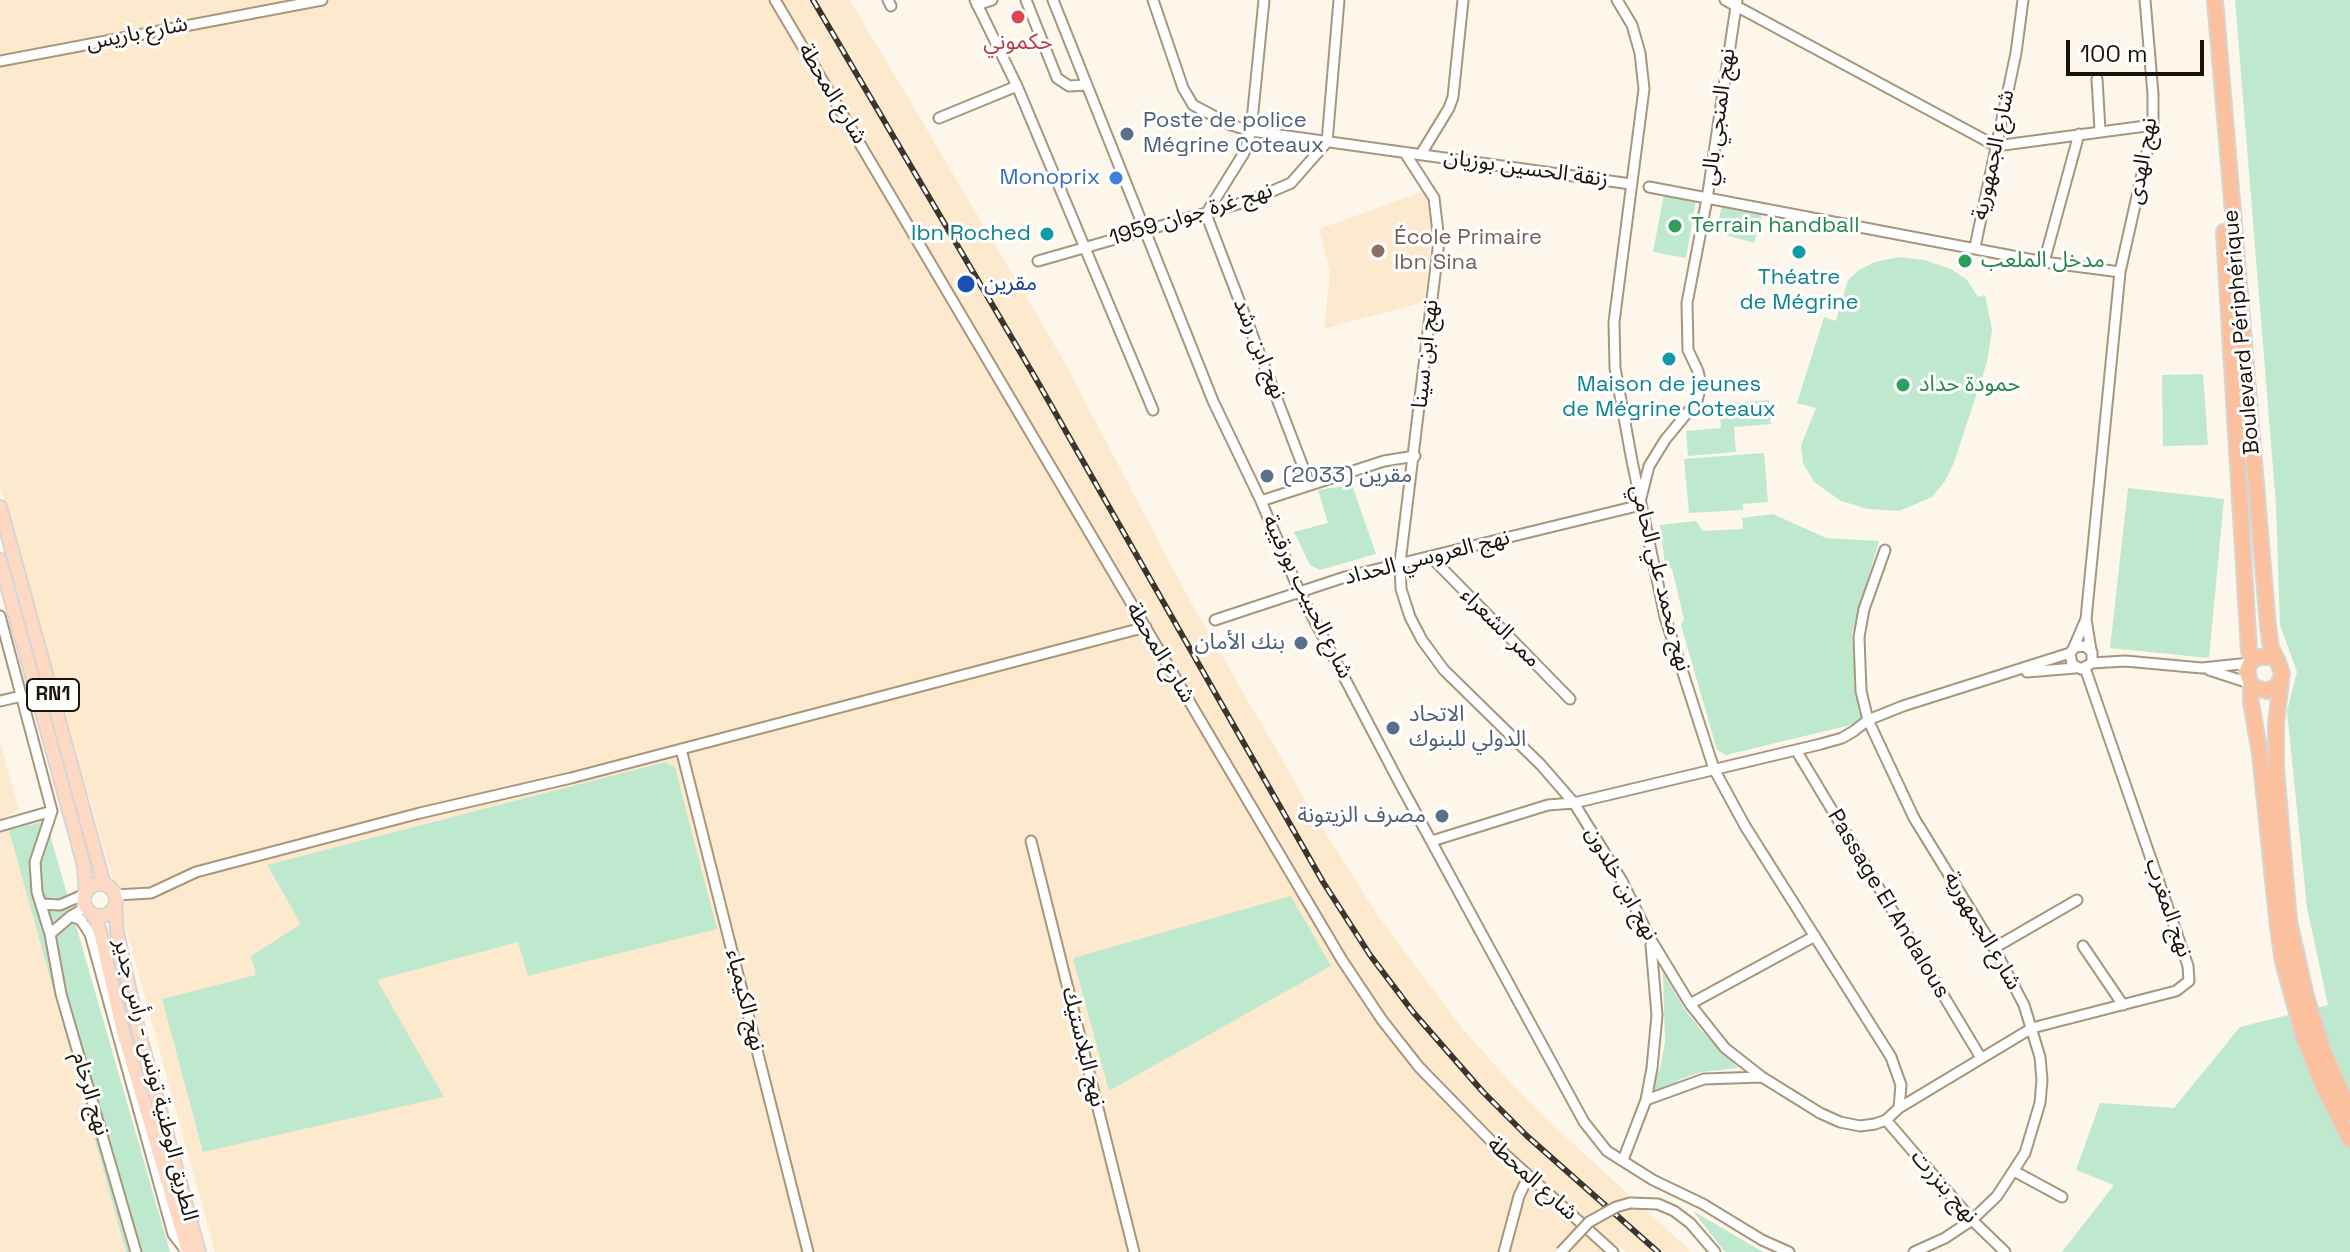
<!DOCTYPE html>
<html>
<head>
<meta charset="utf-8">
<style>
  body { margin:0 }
  #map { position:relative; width:2350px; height:1252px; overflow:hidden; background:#fdf6ea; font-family:"Space Grotesk",sans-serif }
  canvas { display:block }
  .scale { position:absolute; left:2066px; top:40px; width:138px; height:36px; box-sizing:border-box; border:4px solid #191309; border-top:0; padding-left:10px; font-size:24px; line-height:28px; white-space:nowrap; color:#191309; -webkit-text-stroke:6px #fff; paint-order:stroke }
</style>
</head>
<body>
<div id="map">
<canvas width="2350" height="1252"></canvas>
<div class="scale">100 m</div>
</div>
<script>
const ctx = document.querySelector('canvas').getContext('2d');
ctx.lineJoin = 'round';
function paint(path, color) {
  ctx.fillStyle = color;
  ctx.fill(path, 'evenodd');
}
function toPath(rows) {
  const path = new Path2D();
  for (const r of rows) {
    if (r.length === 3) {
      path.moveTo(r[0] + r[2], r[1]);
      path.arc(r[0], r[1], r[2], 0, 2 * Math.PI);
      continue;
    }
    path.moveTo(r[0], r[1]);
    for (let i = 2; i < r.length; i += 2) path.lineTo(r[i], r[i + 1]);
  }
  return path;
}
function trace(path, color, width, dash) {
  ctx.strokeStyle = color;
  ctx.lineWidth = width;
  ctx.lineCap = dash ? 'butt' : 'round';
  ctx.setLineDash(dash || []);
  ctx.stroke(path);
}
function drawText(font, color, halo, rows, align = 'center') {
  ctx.font = font + ' "Space Grotesk","Noto Sans Arabic",sans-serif';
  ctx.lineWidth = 6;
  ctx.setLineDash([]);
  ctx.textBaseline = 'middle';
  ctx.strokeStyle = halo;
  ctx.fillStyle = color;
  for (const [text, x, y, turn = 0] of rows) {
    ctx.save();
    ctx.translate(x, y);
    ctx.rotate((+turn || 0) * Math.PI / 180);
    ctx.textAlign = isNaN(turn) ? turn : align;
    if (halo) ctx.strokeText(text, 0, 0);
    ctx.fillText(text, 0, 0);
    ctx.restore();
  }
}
paint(toPath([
  [0,0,850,0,1061,356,1189,599,1319,823,1377,914,1462,1028,1510,1082,1546,1119,1692,1252,1626,1252,1619,1246,1611,1252,215,1252,108,863,0,487],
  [1427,190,1434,225,1424,302,1324,329,1330,272,1319,229],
  [0,742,19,810,6,816,126,1252,0,1252]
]), '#fdeace');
paint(toPath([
  [2235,0,2350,0,2350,1252,2062,1252,2114,1185,2076,1170,2100,1103,2174,1108,2240,1027,2328,1005,2307,908,2287,711,2297,672,2280,625,2276,505],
  [1664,194,1696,200,1686,258,1653,252],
  [1723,203,1762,214,1754,243,1715,232],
  [1899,257,1924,260,1951,269,1967,280,1978,297,1985,295,1992,330,1987,362,1954,463,1945,481,1932,497,1899,511,1868,509,1841,501,1814,482,1803,463,1801,445,1816,408,1797,403,1824,317,1836,321,1848,280,1859,270,1875,262],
  [2203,374,2208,445,2163,446,2162,375],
  [1769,400,1771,424,1734,427,1736,452,1688,456,1686,431,1721,428,1719,404],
  [1764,453,1768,502,1743,504,1743,510,1689,513,1684,459],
  [1352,485,1376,554,1320,570,1310,565,1294,532,1328,523,1318,490],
  [2128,488,2224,499,2209,658,2110,648],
  [1773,514,1826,538,1879,541,1852,633,1856,693,1863,722,1726,755,1717,750,1681,625,1684,619,1672,569,1665,565,1660,525,1696,521,1703,531,1743,529,1742,518],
  [665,762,675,767,717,929,528,976,518,942,377,980,444,1097,203,1152,162,999,256,975,251,956,301,924,267,865],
  [46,821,170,1252,126,1252,9,830],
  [1291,896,1331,966,1109,1091,1073,958],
  [1663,972,1685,1010,1701,1030,1738,1068,1702,1072,1681,1079,1646,1100,1660,1068,1665,1042],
  [1693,1211,1763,1252,1725,1252]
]), '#bfe9cf');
const minor = toPath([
  [775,0,1342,960,1382,1020,1419,1067,1497,1147,1613,1252],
  [888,0,891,6],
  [975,0,1017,86,1153,410],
  [1026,0,1057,78,1069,86,1087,85],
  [1053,0,1213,401,1261,501,1300,593,1399,782,1584,1122,1607,1151,1653,1180,1703,1204,1762,1240,1789,1252],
  [1153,0,1183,88,1193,105,1231,125,1251,131,1631,184],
  [1264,0,1251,131,1244,153,1206,214,1310,485],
  [1617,0,1632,25,1640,53,1644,89,1614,322,1615,368,1632,461,1665,617,1714,769,1745,826,1891,1057,1901,1085,1899,1108],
  [1725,0,1996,146,2153,125],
  [977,5,992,0],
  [0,61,322,0],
  [2097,79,2100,130],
  [939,118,1017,86],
  [1405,153,1434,198,1439,241,1400,563,1401,589,1410,617,1422,640,1444,670,1541,765,1574,803,1622,881,1650,938,1690,1004,1725,1048,1762,1077,1820,1113,1840,1122,1860,1126,1875,1124,1886,1120,1899,1108,2032,1028,2176,991,2189,981,2188,966,2085,668],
  [1421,154,1449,108,1453,97,1463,0],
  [1649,187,2044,262,2120,272,2086,619],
  [1975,247,2016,53,2023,0],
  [1038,261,1252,200,1291,183,1327,142,1339,0],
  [2044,262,2079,134],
  [2120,272,2153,125,2153,94,2145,0],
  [1641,498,1649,466,1665,440,1697,401,1701,385,1698,371,1688,350,1687,303,1707,199,1737,0],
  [1261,501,1384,461,1415,456],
  [1431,557,1570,699],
  [0,616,52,811,35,862,37,892,50,934,61,994,136,1252],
  [1215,620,1345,577,1641,505],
  [2073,649,2086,619,2091,650],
  [2092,663,2092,652,2085,646,2075,647,2070,653,2072,664,2081,669,2092,663,2125,661,2202,668,2250,663],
  [2209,670,2249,683],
  [2027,672,2075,668],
  [0,701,22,696],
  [681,749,808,1252],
  [1796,750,1981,1058],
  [0,826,52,811],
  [1031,841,1134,1252],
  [1432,841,1548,805,1574,803,1821,744,1842,738,1854,731,1868,720,1861,691,1859,637,1864,609,1885,550],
  [116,895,151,893,196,872,420,813,571,778,1146,627],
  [41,904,60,905,85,894],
  [71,916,81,920,90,934,173,1234,186,1251],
  [50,934,71,916,86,907],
  [2083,946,2123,1005],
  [1994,948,2077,900],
  [1690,1004,1815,936],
  [1646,1100,1704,1079,1762,1077],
  [1886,1120,1972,1220,2005,1252],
  [1623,1160,1646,1100,1652,1068,1657,1015,1651,945],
  [2014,1171,2062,1197],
  [1630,1203,1658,1204,1674,1211,1690,1223,1715,1252],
  [1504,1252,1519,1196,1528,1177],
  [1914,1252,1945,1238,1972,1220,1997,1196,2025,1153,2040,1103,2042,1080,2040,1057,2024,1005,1994,948,1914,818,1868,720,1903,706,2070,653]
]);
const major = toPath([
  [0,507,104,884],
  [0,560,75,832,84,866,86,893],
  [100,900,16],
  [115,907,117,932,138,1029,199,1252],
  [94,915,100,932,122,1028,188,1252]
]);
const highway = toPath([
  [2215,0,2268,626,2271,648,2278,662],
  [2224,232,2249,651,2252,660],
  [2281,680,2276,724,2276,768,2289,921,2306,996,2323,1050,2350,1112],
  [2251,686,2267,691,2278,686,2282,674,2278,662,2272,657,2258,657,2250,663,2247,671,2251,686,2251,703,2260,754,2278,928,2283,962,2304,1038,2322,1084,2350,1140]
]);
trace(minor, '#a8967c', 13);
trace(major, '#d6d5d3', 16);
trace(highway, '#d6d5d3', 18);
trace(minor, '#fff', 9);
trace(major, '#fdd9c4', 12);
trace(highway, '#fbc09d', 14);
const rail = toPath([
  [813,0,1036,379,1323,882,1370,955,1413,1012,1483,1092,1527,1136,1658,1252]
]);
trace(rail, '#3b352b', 6);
trace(rail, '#fff', 3, [9]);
const minorBridge = toPath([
  [1561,1252,1589,1222,1616,1207,1630,1203]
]);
trace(minorBridge, '#a8967c', 13, []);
trace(minorBridge, '#fff', 9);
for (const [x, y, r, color] of [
  [1018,17,8,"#e0444e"],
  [1127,134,8,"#5c6f8a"],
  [1116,178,8,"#3f7fe0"],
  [1675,226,8,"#2e9e5b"],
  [1047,234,8,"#0f9aa8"],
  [1378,251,8,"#8d6e63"],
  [1799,252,8,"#0f9aa8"],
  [1965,261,8,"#2e9e5b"],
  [966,284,10,"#1a4fb4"],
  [1669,359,8,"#0f9aa8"],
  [1903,385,8,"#2e9e5b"],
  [1267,476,8,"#5c6f8a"],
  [1301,643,8,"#5c6f8a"],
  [1393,728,8,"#5c6f8a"],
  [1442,816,8,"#5c6f8a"]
]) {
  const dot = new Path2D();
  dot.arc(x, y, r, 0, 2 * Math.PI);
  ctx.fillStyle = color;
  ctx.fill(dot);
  trace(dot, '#fff', 3);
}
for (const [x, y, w] of [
  [53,695,52]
]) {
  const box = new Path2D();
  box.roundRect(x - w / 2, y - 16, w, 32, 6);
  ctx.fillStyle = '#fff';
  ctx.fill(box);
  trace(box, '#191309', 2);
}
drawText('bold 20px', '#191309', null, [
  ["RN1",53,695]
]);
drawText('22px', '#191309', '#fff', [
  ["شارع باريس",137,34,-11],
  ["شارع المحطة",832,94,59],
  ["نهج المنجي بالي",1719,117,-82],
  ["شارع الجمهورية",1994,155,-78],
  ["نهج الهدى",2143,161,-80],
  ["زنقة الحسين بوزيان",1526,169,8],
  ["نهج غرة جوان 1959",1191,215,-17],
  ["Boulevard Périphérique",2242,332,-95],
  ["نهج ابن رشد",1259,349,68],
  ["نهج ابن سينا",1426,354,-84],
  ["نهج العروسي الحداد",1427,558,-14],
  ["نهج محمد علي الحامي",1660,578,76],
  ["شارع الحبيب بورقيبة",1307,597,64],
  ["ممر الشعراء",1500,628,45],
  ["شارع المحطة",1160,653,59],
  ["نهج ابن خلدون",1621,884,61],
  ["Passage El Andalous",1888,904,59],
  ["نهج المغرب",2168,908,71],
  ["شارع الجمهورية",1982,931,60],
  ["نهج الكيمياء",745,1000,76],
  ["نهج البلاستيك",1083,1047,76],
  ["الطريق الوطنية تونس - رأس جدير",155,1080,76],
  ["نهج الرخام",90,1094,74],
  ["شارع المحطة",1532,1179,42],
  ["نهج بنزرت",1944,1187,49]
]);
drawText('22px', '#be3a42', '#fff', [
  ["حكموني",1018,43]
]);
drawText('22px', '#4e5e75', '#fff', [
  ["Poste de police",1143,121],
  ["Mégrine Coteaux",1143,146],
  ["مقرين (2033)",1283,476],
  ["بنك الأمان",1285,643,"right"],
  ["الاتحاد",1409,715],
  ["الدولي للبنوك",1409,740],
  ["مصرف الزيتونة",1426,816,"right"]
], 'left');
drawText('22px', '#366cbe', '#fff', [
  ["Monoprix",1100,178]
], 'right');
drawText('22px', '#27864d', '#fff', [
  ["Terrain handball",1691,226],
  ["مدخل الملعب",1981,261],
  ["حمودة حداد",1919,385]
], 'left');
drawText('22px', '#0d838f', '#fff', [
  ["Ibn Roched",1031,234,"right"],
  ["Théatre",1799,278],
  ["de Mégrine",1799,303],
  ["Maison de jeunes",1669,385],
  ["de Mégrine Coteaux",1669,410]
]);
drawText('22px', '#785e54', '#fff', [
  ["École Primaire",1394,238],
  ["Ibn Sina",1394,263]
], 'left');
drawText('22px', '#164399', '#fff', [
  ["مقرين",984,284]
], 'left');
</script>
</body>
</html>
